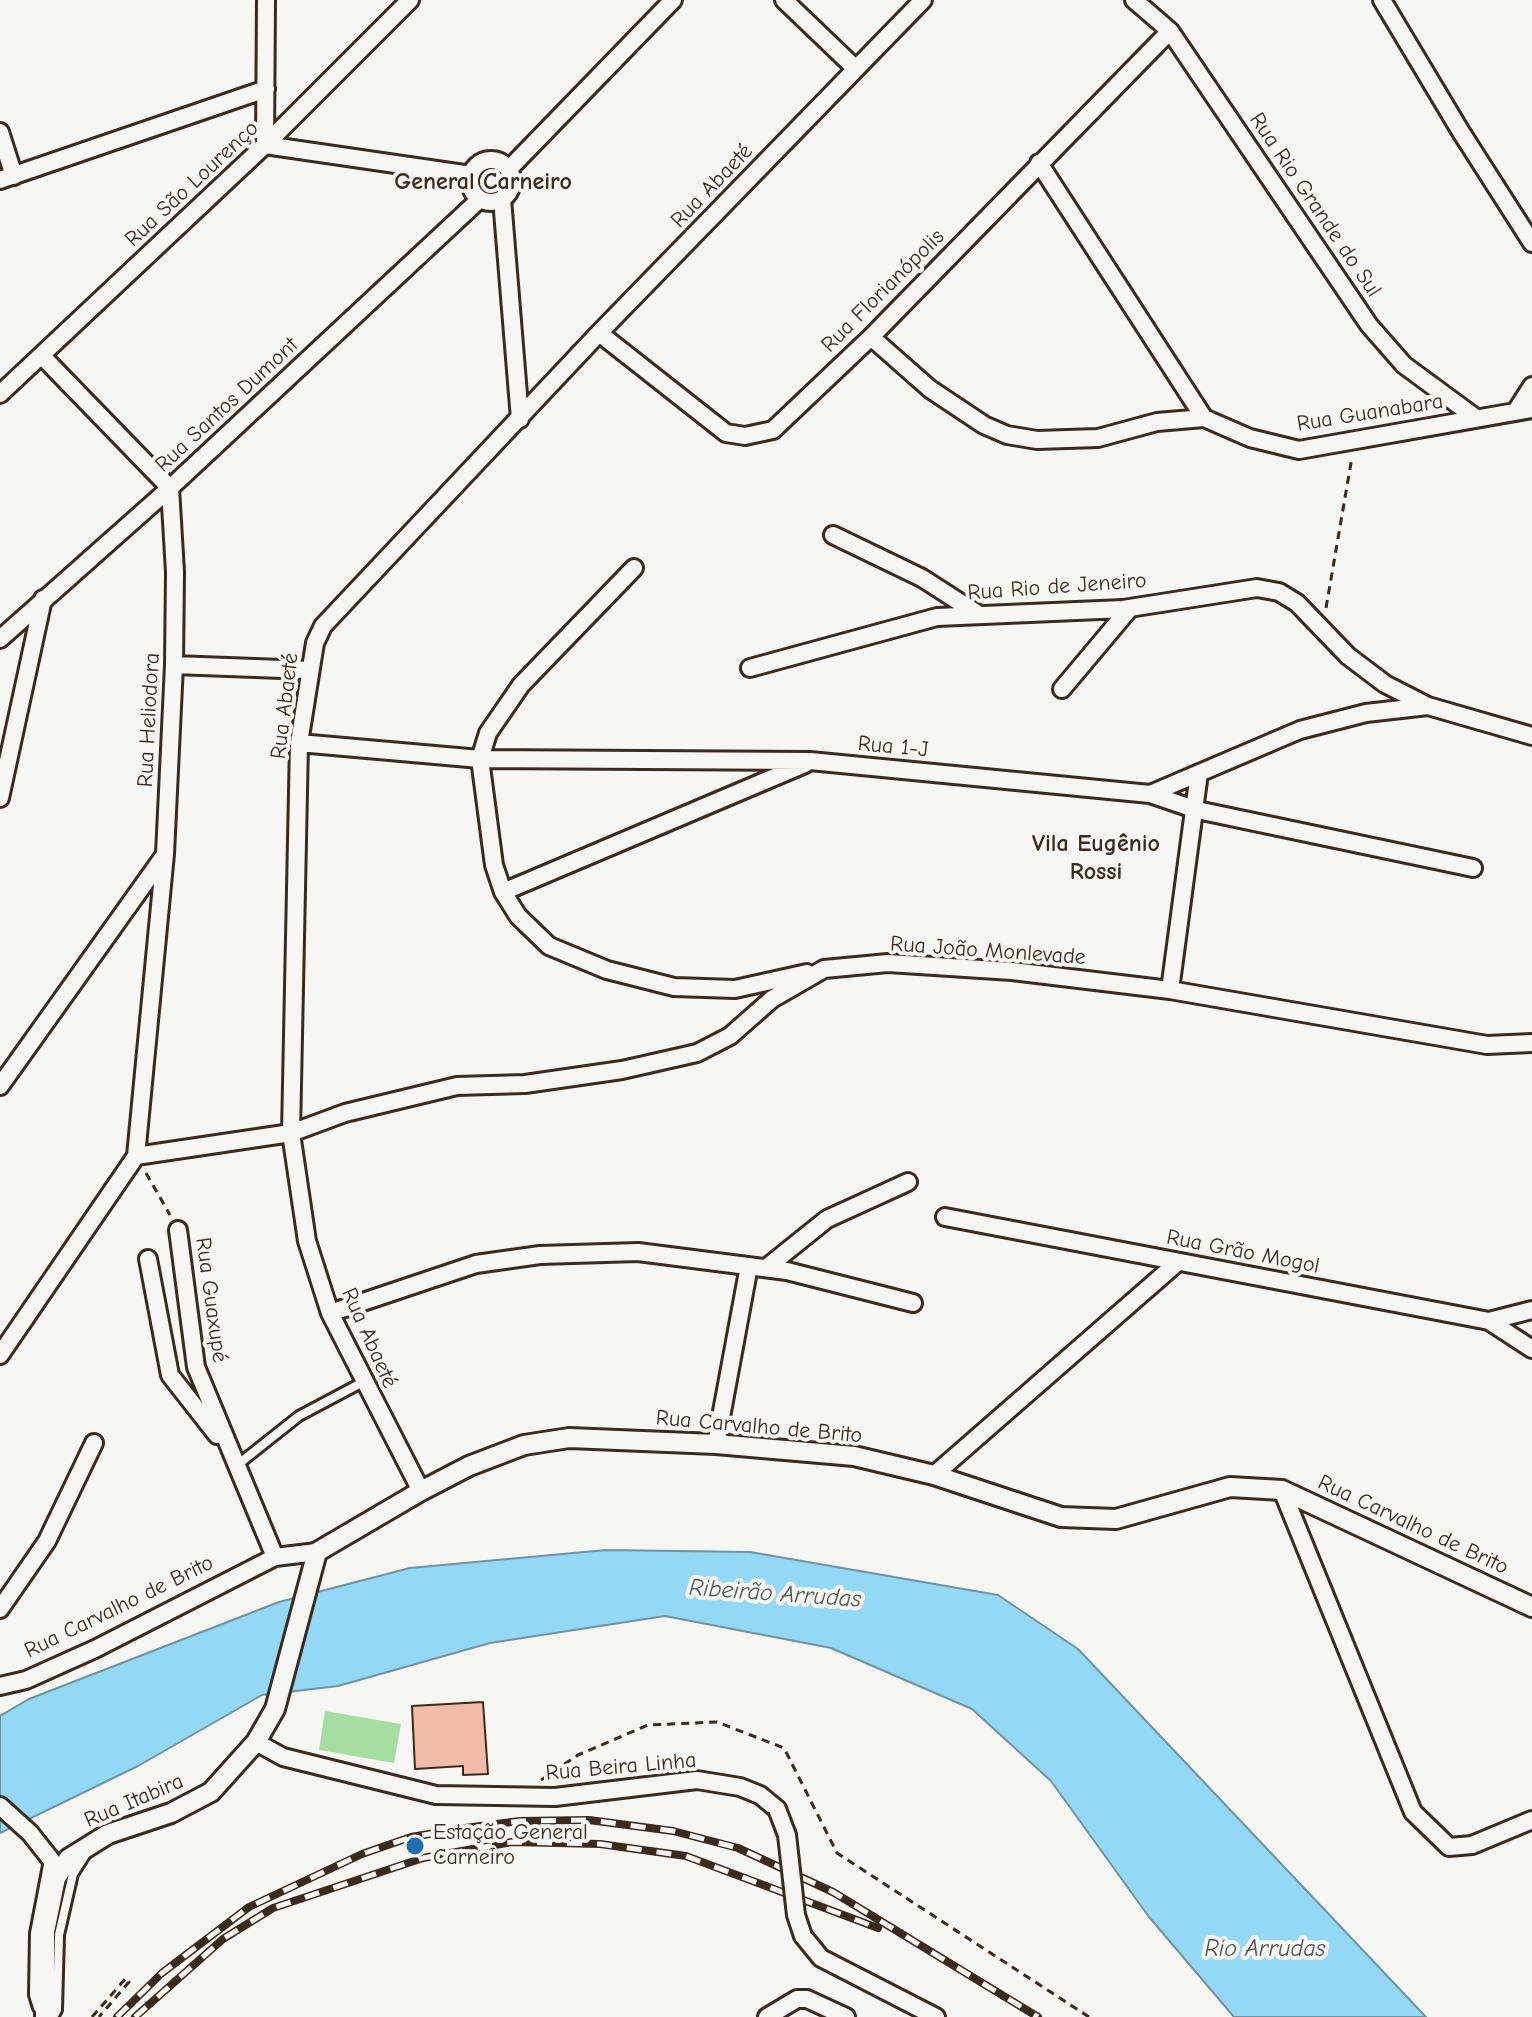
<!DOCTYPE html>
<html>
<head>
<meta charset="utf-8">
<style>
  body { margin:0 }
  canvas { display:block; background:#f6f6f2 }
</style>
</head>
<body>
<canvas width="1532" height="2017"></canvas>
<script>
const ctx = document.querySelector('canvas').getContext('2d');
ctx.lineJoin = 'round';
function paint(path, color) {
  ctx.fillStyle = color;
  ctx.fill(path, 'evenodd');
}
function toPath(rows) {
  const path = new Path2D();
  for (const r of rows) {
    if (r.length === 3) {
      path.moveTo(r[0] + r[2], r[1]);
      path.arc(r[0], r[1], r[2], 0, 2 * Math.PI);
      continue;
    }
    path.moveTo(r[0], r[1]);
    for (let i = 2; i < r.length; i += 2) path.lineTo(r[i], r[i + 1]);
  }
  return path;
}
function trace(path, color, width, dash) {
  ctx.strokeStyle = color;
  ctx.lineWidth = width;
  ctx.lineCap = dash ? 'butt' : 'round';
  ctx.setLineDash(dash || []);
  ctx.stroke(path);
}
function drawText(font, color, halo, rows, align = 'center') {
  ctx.font = font + ' "Comic Neue",sans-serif';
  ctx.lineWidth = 8;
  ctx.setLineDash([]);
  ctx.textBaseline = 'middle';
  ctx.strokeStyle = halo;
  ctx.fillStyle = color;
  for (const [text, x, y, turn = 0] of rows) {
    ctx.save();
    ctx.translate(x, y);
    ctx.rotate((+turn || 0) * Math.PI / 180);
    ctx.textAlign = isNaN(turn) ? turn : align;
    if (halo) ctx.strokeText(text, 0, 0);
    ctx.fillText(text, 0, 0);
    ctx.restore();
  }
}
paint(toPath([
  [325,1711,401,1724,394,1763,319,1750]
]), '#a6dda1');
const water = toPath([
  [606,1550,750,1552,998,1595,1078,1649,1426,2017,1234,2017,1149,1917,1051,1781,972,1709,831,1648,665,1616,490,1643,338,1686,262,1695,138,1766,0,1833,0,1716,29,1699,279,1602,410,1568,606,1550]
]);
paint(water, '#93d9f5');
trace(water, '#70939f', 2);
const building = toPath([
  [483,1702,488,1774,463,1775,463,1766,415,1769,412,1706,483,1702]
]);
paint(building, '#f3bba9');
trace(building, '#3b2a1e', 2);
const service = toPath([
  [236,1466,299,1416,363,1382],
  [38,2008,34,1995,35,1933,49,1860],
  [53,2017,57,2010,59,1935,73,1874,87,1852]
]);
const minor = toPath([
  [266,0,265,145,471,175],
  [784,0,856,69],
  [1134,0,1170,31,1369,325,1404,365,1476,418],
  [1382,0,1461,132,1532,243],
  [0,132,14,176],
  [491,181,21],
  [1039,163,1204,418],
  [509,169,673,0],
  [0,180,266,89],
  [502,199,520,419],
  [599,333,726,433,745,436,773,430,871,337,1170,31],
  [871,337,930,389,984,425,1007,435,1037,440,1098,438,1157,422,1204,418,1250,438,1299,450,1532,409],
  [0,394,265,145,410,0],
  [1516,411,1532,386],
  [833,535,922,578,978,614],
  [634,568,521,685,488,733,480,759,494,865,503,892,518,916,549,946,607,970,674,987,735,989,807,973],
  [0,639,170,488,480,199],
  [174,665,309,670],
  [750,668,937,617,1123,609,1257,588,1279,592,1297,603,1348,656,1385,684,1428,706],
  [1062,689,1130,608],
  [299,743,480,759,810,761,1150,794,1197,810,1473,868],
  [1150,794,1300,730,1366,713,1428,706,1532,736],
  [0,798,43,599],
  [503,892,805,764],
  [1170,990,1199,773],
  [0,1086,164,856],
  [136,1156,291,1133,345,1113,457,1086,525,1084,622,1070,697,1053,730,1036,772,999,824,969,888,963,1012,971,1170,990,1487,1045,1532,1043],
  [945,1217,1489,1321,1532,1310],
  [178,1230,196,1367,275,1557],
  [148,1259,170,1375,217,1435],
  [766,1268,827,1219,908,1182],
  [330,1313,476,1264,540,1255,638,1252,787,1271,913,1303],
  [1489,1321,1532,1349],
  [0,1355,136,1156,165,854,174,665,175,572,170,488,42,356],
  [716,1444,749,1266],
  [934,1475,1178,1262],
  [1282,1490,1413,1812,1449,1847,1472,1845,1532,1820],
  [421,1491,330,1313,307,1241,291,1133,299,743,315,643,323,626,599,333,923,0],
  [0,1609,47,1541,94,1443],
  [0,1686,26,1680,95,1649,275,1557,317,1552],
  [256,1742,283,1757,436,1795,555,1797,697,1780,740,1787,760,1795,777,1809],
  [0,1806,30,1833,60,1871],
  [803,1936,821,1958,936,2017],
  [767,2017,797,1999,807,1999,846,2017]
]);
const tertiary = toPath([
  [45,2017,45,1932,56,1878,68,1859,108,1834,171,1813,211,1792,256,1742,275,1709,317,1552,421,1491,469,1466,524,1445,569,1438,716,1444,854,1456,934,1475,1061,1517,1116,1519,1230,1487,1282,1490,1532,1607]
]);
trace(service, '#3b2a1e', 14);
trace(minor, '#3b2a1e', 22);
trace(tertiary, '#3b2a1e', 24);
trace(toPath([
  [1326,608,1352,457],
  [146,1173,170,1215],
  [541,1780,578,1755,648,1725,717,1722,784,1748,837,1853,1089,2017],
  [92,2017,126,1978,129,1982,99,2017]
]), '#3b2a1e', 3, [8, 6]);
trace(service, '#f6f6f2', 8);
trace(minor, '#f6f6f2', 16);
trace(tertiary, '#f6f6f2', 18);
const rail = toPath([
  [117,2017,162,1973,249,1907,362,1854,411,1837,465,1828,520,1821,589,1820,673,1831,738,1848,833,1892,1038,2017],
  [135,2017,223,1939,273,1908,423,1858,512,1842,600,1844,686,1856,878,1928]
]);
trace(rail, '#3b2a1e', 8);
trace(rail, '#f6f6f2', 5, [15]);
const minorBridge = toPath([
  [777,1809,787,1835,796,1915,803,1936]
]);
trace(minorBridge, '#3b2a1e', 22, []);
trace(minorBridge, '#f6f6f2', 16);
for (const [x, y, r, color] of [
  [415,1846,10,"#1f6fb2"]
]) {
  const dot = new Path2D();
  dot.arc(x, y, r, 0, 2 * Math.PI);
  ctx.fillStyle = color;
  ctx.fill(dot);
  trace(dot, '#f6f6f2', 3);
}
drawText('22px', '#3b2a1e', '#f6f6f2', [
  ["Rua São Lourenço",192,184,-43],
  ["Rua Abaeté",712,186,-46],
  ["Rua Rio Grande do Sul",1315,205,56],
  ["Rua Florianópolis",883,291,-45],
  ["Rua Santos Dumont",227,405,-43],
  ["Rua Guanabara",1370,413,-9],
  ["Rua Rio de Jeneiro",1057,587,-4],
  ["Rua Abaeté",285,706,-83],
  ["Rua Heliodora",149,720,-87],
  ["Rua 1-J",893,747,5],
  ["Rua João Monlevade",988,951,4],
  ["Rua Grão Mogol",1243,1252,11],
  ["Rua Guaxupé",211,1300,82],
  ["Rua Abaeté",369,1338,66],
  ["Rua Carvalho de Brito",759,1427,5],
  ["Rua Carvalho de Brito",1413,1525,25],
  ["Rua Carvalho de Brito",119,1607,-26],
  ["Rua Beira Linha",621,1767,-5],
  ["Rua Itabira",134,1801,-23]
]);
drawText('22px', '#3b2a1e', '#f6f6f2', [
  ["Estação General",433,1833],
  ["Carneiro",433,1858]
], 'left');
drawText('bold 24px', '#3b2a1e', '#f6f6f2', [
  ["General Carneiro",483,182],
  ["Vila Eugênio",1096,844],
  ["Rossi",1096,872]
]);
drawText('italic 24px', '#515654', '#f6f6f2', [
  ["Ribeirão Arrudas",775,1594,4],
  ["Rio Arrudas",1265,1949]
]);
</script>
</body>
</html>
